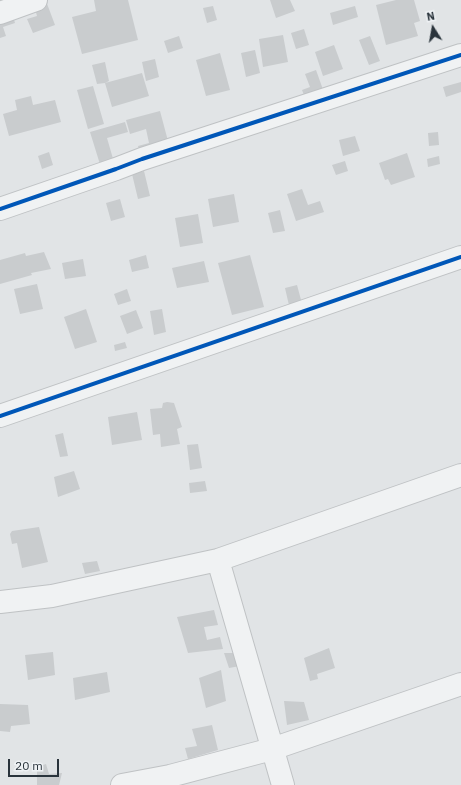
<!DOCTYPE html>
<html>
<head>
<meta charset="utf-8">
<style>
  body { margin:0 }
  #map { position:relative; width:461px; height:785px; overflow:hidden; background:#e1e4e6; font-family:"IBM Plex Sans",sans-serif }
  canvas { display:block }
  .north { position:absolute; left:413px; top:8px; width:40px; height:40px; -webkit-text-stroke:3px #eff2f5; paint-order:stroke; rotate:349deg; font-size:11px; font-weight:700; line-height:16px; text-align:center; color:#2a343c }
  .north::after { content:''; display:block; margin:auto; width:14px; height:18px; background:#2a343c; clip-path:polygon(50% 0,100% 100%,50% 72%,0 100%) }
  .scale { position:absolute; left:8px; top:759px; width:51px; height:18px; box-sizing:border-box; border:2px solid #2a343c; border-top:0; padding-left:5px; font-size:12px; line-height:14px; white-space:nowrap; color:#2a343c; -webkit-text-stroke:3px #eff2f5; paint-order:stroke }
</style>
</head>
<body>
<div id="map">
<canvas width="461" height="785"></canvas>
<div class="north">N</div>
<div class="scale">20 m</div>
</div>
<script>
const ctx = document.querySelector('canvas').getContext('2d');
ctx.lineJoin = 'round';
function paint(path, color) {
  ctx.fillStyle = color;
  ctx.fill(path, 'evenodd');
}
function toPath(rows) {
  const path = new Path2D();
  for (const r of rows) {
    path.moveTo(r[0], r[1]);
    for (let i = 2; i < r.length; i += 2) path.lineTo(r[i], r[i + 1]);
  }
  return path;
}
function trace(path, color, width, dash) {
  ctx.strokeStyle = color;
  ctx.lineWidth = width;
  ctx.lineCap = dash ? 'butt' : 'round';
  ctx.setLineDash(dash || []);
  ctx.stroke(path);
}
paint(toPath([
  [94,0,128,0,138,40,82,54,72,17,96,11],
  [270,0,290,0,295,11,276,18],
  [396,0,414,0,420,21,414,23,418,36,386,45,376,5],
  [46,1,55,25,33,33,27,19,37,16,34,5],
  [213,6,217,20,207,23,203,8],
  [355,6,358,17,333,25,330,13],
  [12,13,15,23,3,27,6,36,0,38,0,17],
  [304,29,309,45,296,49,291,33],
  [283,35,288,62,263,67,259,39],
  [179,36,183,48,168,53,164,41],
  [370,36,380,61,369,65,359,40],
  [334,45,343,69,323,76,315,52],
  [255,50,260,73,246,77,241,53],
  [220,53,230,90,206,96,196,60],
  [155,59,159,77,146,81,142,62],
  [105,62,109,81,105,83,97,84,92,65],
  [316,70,326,98,308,105,302,90,310,87,305,74],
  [142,73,149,96,112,107,105,83],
  [461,82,461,92,446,97,443,87],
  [93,86,104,124,88,129,77,90],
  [31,96,33,105,55,100,61,122,9,136,3,114,17,110,15,100],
  [160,111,168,141,142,159,138,146,149,143,146,129,130,134,126,120],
  [125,122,128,132,107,138,116,169,103,174,90,132],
  [438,132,439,145,429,146,428,133],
  [355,136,360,151,343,156,339,140],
  [49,152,53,165,42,169,38,156],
  [407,153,415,177,391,185,388,179,385,180,379,163],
  [439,156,440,164,428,167,427,159],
  [345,161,348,171,336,175,332,165],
  [144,171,150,196,138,199,132,174],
  [302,189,308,205,320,201,324,212,296,221,287,194],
  [234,194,239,222,213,227,208,199],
  [120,199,125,217,111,221,106,203],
  [280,210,285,231,273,233,268,213],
  [198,214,203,243,180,247,175,218],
  [44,252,51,269,31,273,32,275,0,284,0,260,25,253,26,256],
  [146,255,149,268,132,272,129,260],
  [250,255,264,307,232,315,218,263],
  [83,259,86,276,65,279,62,263],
  [204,261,209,282,177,288,172,268],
  [37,284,43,309,20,314,14,289],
  [297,285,304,311,291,314,285,288],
  [127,289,131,301,118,305,114,294],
  [86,309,97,342,75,349,64,317],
  [162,309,166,332,154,335,150,311],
  [136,310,143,328,127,334,120,316],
  [125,342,127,348,115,351,114,345],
  [167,402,174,403,182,427,177,429,180,444,161,447,160,434,153,435,150,409,162,408,163,403],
  [137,412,142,440,112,445,108,417],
  [63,433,68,456,60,457,55,435],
  [198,444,202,468,190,470,187,445],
  [74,471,80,489,58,497,54,477],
  [205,481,207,491,190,493,189,483],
  [39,527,48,562,22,568,17,543,12,544,10,534,12,531],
  [97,561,100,571,85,574,82,563],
  [214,610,218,625,204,627,207,640,220,637,223,649,188,653,177,617],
  [329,648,335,668,317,674,318,679,310,681,304,658],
  [53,652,55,675,28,680,25,655],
  [224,653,237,653,240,666,229,668],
  [221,670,226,701,206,708,199,678],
  [107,672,110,692,75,700,73,678],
  [284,701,304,702,309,720,287,725],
  [0,704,28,705,30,724,11,726,10,732,0,731],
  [212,725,218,750,188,759,185,748,197,746,192,729],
  [46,764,49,774,62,773,59,785,37,785,37,767]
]), '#c9ccce');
const minor = toPath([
  [0,13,36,0],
  [0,209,116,169,142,159,461,55],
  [0,416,461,257],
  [218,560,283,785],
  [0,602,52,596,218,560,461,475],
  [122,785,170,776,272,749,461,684]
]);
trace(minor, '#bfc2c4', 24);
trace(minor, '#f0f2f3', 22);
trace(toPath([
  [0,209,116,169,142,159,461,55],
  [0,416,461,257]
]), '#0057b8', 4);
</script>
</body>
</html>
